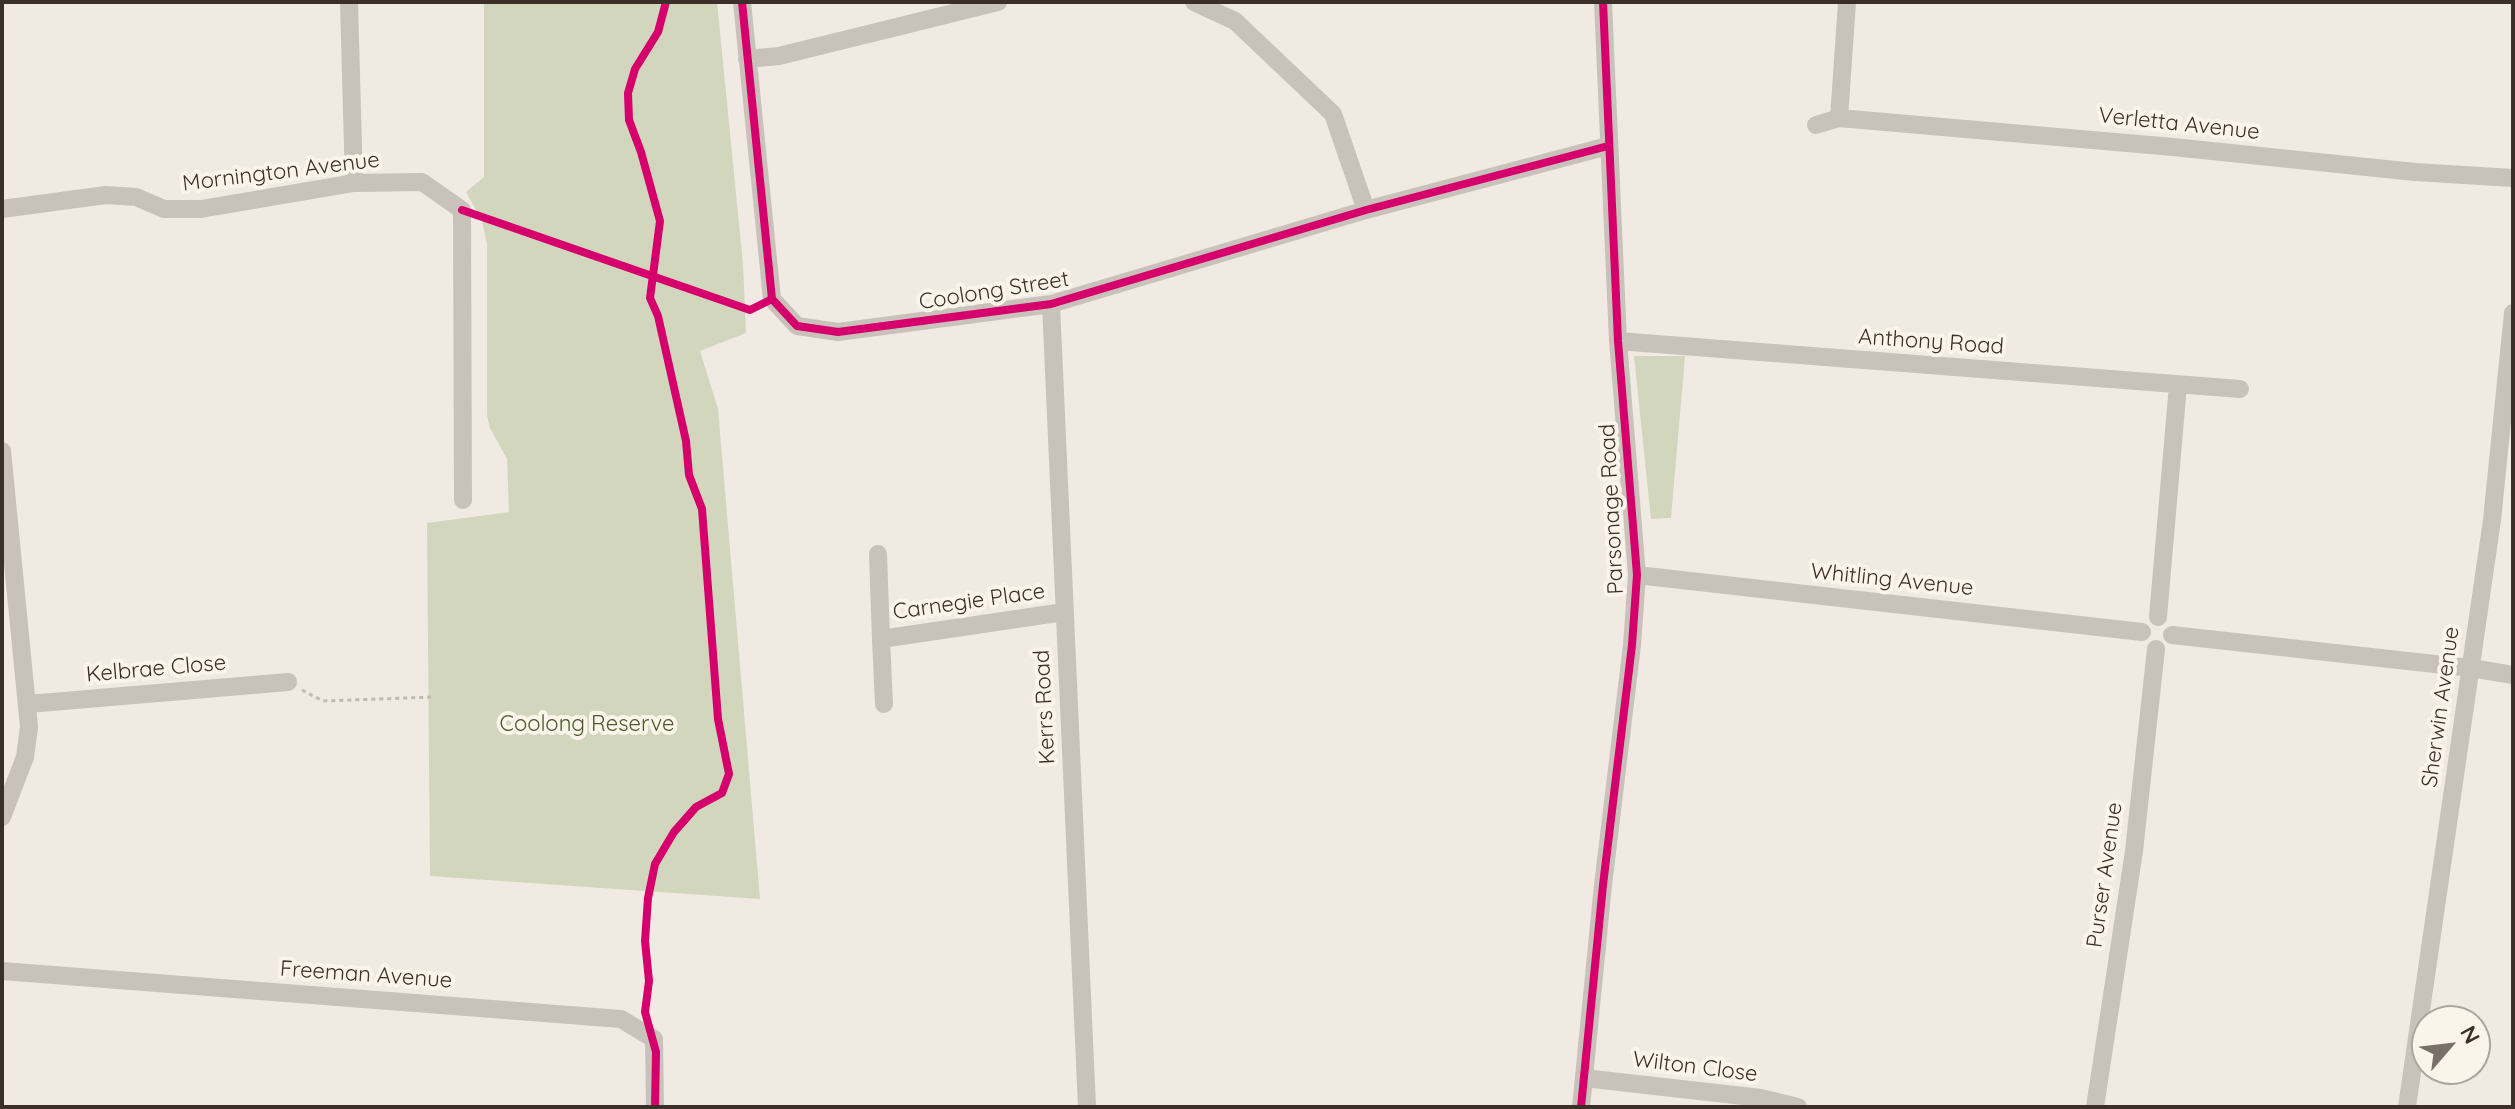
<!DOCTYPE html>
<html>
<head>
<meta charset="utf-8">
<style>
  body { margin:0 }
  #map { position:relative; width:2515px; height:1109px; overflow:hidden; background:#f0eae3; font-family:Quicksand,sans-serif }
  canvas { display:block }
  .frame { position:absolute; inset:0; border:4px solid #3b2f29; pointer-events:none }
  .north { position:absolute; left:2411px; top:1005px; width:80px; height:80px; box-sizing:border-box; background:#fbf4eb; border:2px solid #aea59d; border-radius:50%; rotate:62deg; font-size:22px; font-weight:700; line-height:32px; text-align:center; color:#3b2f29 }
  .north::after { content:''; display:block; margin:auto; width:28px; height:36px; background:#7a706a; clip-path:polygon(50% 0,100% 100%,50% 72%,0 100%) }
</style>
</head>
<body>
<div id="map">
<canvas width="2515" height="1109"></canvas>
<div class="frame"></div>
<div class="north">N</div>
</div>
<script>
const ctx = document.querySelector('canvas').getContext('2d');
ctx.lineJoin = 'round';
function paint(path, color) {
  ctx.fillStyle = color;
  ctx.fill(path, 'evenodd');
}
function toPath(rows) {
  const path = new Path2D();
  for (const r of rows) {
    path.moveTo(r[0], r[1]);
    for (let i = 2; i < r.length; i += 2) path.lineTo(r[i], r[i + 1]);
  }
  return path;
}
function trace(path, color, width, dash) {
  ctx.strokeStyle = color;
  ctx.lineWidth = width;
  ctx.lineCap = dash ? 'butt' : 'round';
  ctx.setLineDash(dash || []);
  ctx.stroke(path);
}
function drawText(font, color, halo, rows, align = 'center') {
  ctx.font = font + ' Quicksand,sans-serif';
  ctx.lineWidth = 8;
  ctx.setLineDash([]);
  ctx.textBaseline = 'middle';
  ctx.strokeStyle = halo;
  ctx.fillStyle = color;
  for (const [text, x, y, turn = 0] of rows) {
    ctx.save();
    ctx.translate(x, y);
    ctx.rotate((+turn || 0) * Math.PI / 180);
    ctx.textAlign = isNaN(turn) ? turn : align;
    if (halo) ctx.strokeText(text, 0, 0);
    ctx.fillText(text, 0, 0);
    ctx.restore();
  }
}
paint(toPath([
  [484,2,717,2,743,264,746,333,700,351,718,409,760,899,430,876,427,523,509,512,507,459,490,428,487,415,487,244,482,221,466,192,484,177],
  [1634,356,1685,356,1671,518,1651,519]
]), '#d1d6bc');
trace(toPath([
  [302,690,323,701,434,697]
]), '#c1bab4', 3, [4, 4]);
trace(toPath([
  [349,2,354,183],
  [742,2,772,299,797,326,838,332,1051,304,1366,210,1608,146],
  [1194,2,1235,21,1333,114,1366,210],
  [1847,2,1839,118,2173,147,2415,172,2513,178],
  [747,59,779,56,998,2],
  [1816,125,1839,118],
  [2,209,106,195,136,197,164,209,201,209,354,183,422,182,462,210,463,500],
  [1051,304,1087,1107],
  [1618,341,2240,389],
  [2,451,29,727,25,757,2,817],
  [878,554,881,639,1064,612],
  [1637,575,2142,632],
  [2158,617,2178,385],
  [2172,635,2471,668,2513,675],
  [881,639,884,704],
  [28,704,288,682],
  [2,971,621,1019,654,1039,655,1107],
  [1584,1078,1761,1098,1798,1107],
  [1581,1107,1603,885,1632,645,1637,575,1618,341,1603,2],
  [2095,1107,2134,851,2156,649],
  [2407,1107,2492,520,2513,313]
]), '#c9c2bb', 18);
trace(toPath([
  [742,2,772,299,797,326,838,332,1051,304,1366,210,1608,146],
  [462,210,750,310,772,299],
  [655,1107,656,1052,645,1012,649,981,645,941,648,898,655,864,674,832,696,807,722,793,729,774,718,719,702,509,689,475,686,441,658,316,650,298,660,221,641,152,629,120,628,93,635,69,658,32,666,2],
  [1581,1107,1603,885,1632,645,1637,575,1618,341,1603,2]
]), '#d6006c', 8);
drawText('22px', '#3b2f29', '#fbf4eb', [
  ["Verletta Avenue",2179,124,6],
  ["Mornington Avenue",281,172,-7],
  ["Coolong Street",994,291,-9],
  ["Anthony Road",1931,342,4],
  ["Parsonage Road",1612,509,-93],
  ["Whitling Avenue",1892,580,6],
  ["Carnegie Place",969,602,-8],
  ["Kelbrae Close",156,669,-5],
  ["Kerrs Road",1045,707,-93],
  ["Sherwin Avenue",2441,707,-82],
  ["Purser Avenue",2105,875,-82],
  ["Freeman Avenue",366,975,4],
  ["Wilton Close",1695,1067,7]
]);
drawText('22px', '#495b2a', '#fbf4eb', [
  ["Coolong Reserve",587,724]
]);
</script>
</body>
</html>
